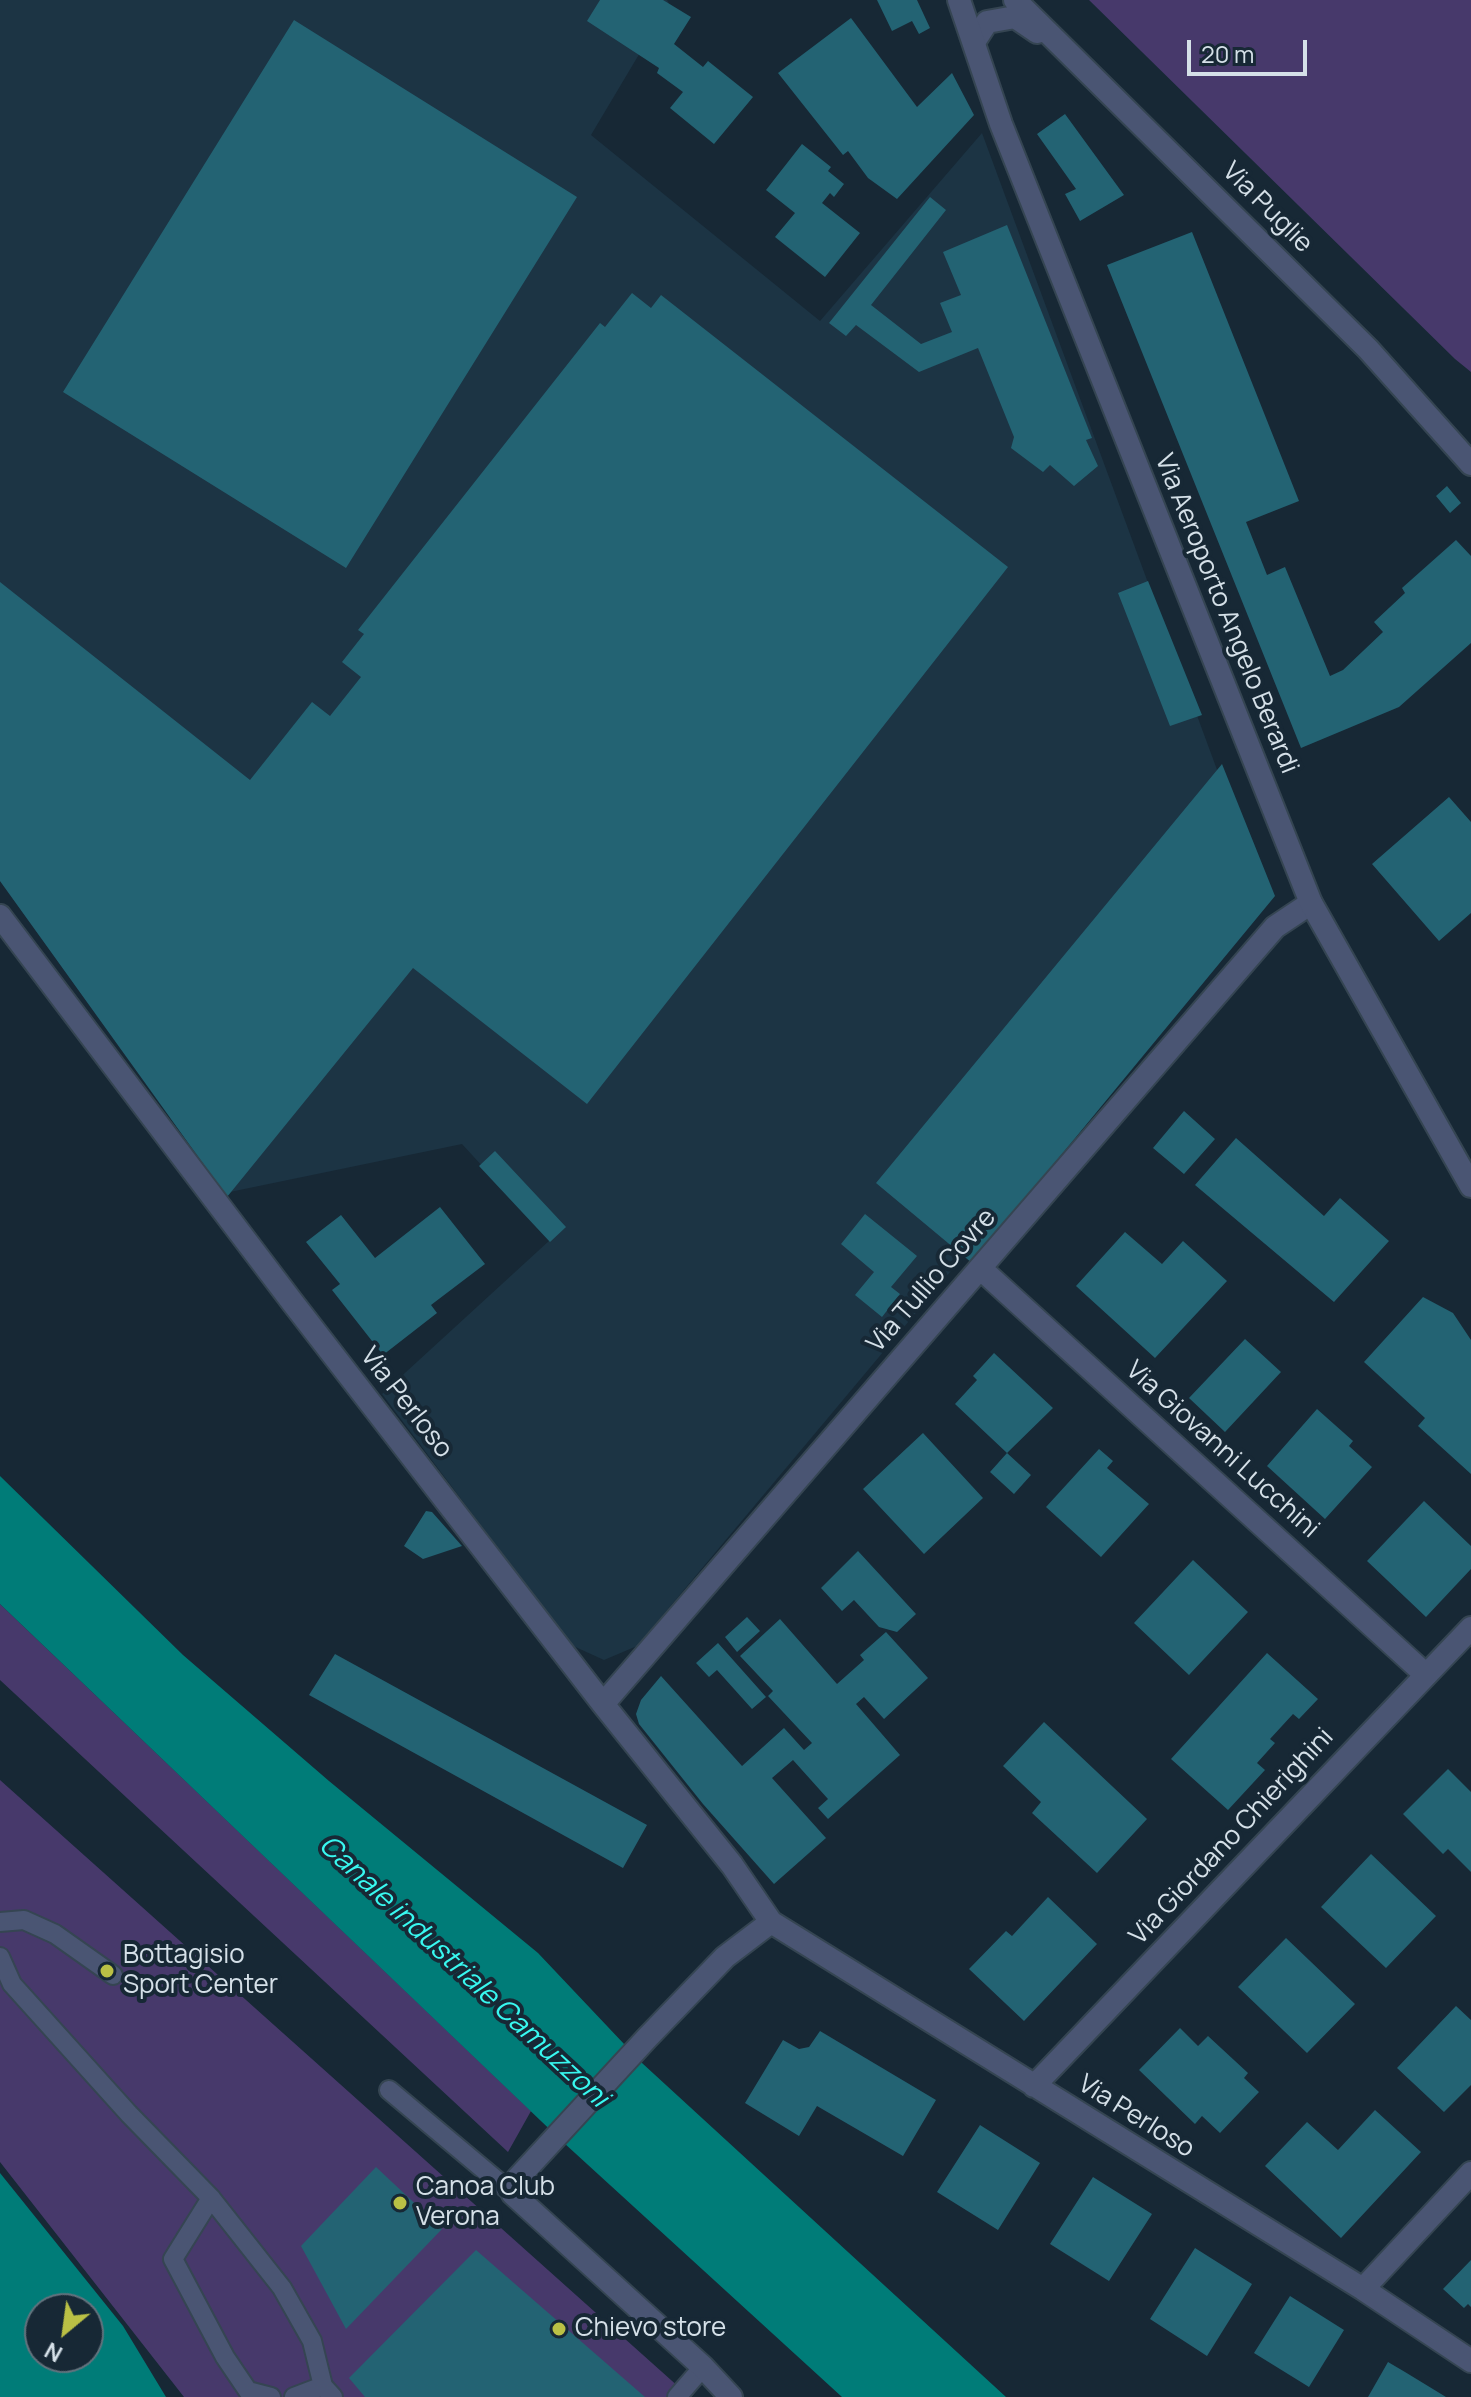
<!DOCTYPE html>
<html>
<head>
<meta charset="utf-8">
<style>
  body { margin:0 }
  #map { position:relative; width:1471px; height:2397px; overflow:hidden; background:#172835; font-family:Manrope,sans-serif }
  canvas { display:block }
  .north { position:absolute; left:24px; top:2293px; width:80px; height:80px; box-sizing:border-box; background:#172835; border:2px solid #63727d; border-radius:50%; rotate:209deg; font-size:22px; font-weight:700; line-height:32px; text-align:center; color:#d5e0e8 }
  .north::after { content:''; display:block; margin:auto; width:28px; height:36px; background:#bac045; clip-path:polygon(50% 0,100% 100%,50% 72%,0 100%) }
  .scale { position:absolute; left:1187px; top:40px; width:120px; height:36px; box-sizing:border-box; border:4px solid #d5e0e8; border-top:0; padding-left:10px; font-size:24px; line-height:28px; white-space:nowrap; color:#d5e0e8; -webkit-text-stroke:6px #172835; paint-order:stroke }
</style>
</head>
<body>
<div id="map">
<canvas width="1471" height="2397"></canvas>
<div class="north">N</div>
<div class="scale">20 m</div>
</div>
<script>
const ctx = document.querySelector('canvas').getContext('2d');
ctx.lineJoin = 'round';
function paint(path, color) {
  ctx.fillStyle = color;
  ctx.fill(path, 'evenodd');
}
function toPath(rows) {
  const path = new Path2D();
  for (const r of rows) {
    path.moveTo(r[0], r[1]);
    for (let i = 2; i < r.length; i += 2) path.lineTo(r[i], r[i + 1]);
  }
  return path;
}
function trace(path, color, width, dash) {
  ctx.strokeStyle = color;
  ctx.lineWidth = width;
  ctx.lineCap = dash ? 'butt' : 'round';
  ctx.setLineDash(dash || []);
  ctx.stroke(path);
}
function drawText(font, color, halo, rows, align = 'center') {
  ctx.font = font + ' Manrope,sans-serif';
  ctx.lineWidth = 8;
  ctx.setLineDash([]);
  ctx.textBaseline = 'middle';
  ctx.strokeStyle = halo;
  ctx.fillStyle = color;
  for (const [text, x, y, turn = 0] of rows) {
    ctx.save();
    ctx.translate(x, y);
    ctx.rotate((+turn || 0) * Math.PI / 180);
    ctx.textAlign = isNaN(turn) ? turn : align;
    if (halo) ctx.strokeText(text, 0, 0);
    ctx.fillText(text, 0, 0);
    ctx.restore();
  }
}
paint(toPath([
  [0,0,667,0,669,4,591,135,820,321,982,133,1264,897,637,1646,604,1660,571,1645,382,1394,550,1240,462,1144,225,1193,0,881]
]), '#1c3444');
paint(toPath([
  [1089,0,1471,0,1471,372,1455,359],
  [0,1604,531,2111,508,2152,0,1680],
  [0,1780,690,2397,184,2397,0,2162]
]), '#47396b');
paint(toPath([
  [0,1476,183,1655,329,1781,538,1953,642,2063,1006,2397,842,2397,564,2143,0,1604],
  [0,2173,123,2326,166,2397,0,2397],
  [88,2309,88,2357,40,2357,40,2309]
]), '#007c78');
paint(toPath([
  [600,0,663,0,691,17,674,44,703,67,708,61,753,97,714,144,670,108,683,92,657,73,659,68,587,21],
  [877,0,917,0,930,28,919,34,912,21,892,31],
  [851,18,917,107,952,73,974,115,897,199,868,178,848,151,843,155,778,73],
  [294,20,577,197,346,568,63,392],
  [1065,114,1124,195,1080,221,1065,194,1076,189,1037,134],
  [802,144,831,167,828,171,844,184,834,197,830,193,822,203,860,233,825,277,775,237,795,213,766,190],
  [930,197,946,210,871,305,921,344,952,332,940,303,961,295,943,252,1007,225,1092,438,1086,440,1098,466,1074,486,1050,465,1043,472,1011,448,1014,437,978,348,919,372,856,325,846,336,829,323],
  [1192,232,1299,501,1246,522,1267,575,1285,567,1330,676,1343,670,1383,632,1374,622,1405,593,1402,588,1456,540,1471,556,1471,643,1399,707,1301,748,1107,265],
  [632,293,651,308,661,295,1008,567,587,1104,413,968,227,1197,0,881,0,582,250,780,312,702,330,716,361,677,342,662,364,634,358,630,600,323,605,327],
  [1447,486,1461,503,1450,513,1436,496],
  [1148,581,1202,715,1170,726,1118,593],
  [1222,764,1275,896,972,1263,876,1183],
  [1449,797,1471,822,1471,913,1439,941,1372,864],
  [1184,1111,1215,1139,1184,1174,1153,1148],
  [1236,1138,1324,1216,1340,1198,1389,1241,1334,1302,1195,1185],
  [495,1151,566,1227,550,1242,479,1166],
  [440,1207,485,1264,431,1305,437,1313,383,1355,332,1290,340,1284,306,1242,341,1215,375,1258],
  [865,1214,917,1256,891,1287,900,1294,882,1317,855,1295,874,1272,841,1244],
  [1125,1232,1162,1264,1183,1241,1227,1281,1155,1358,1076,1286],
  [1423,1297,1453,1313,1471,1340,1471,1474,1418,1426,1425,1418,1364,1362],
  [1245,1339,1281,1372,1225,1432,1189,1398],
  [994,1353,1053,1408,1007,1453,955,1404,977,1380,973,1376],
  [1317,1409,1353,1441,1349,1446,1372,1467,1325,1519,1267,1466],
  [923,1433,983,1498,924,1554,863,1489],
  [1099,1449,1113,1461,1107,1468,1149,1504,1101,1557,1046,1507],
  [1007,1453,1031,1475,1014,1494,990,1472],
  [1424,1501,1471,1546,1471,1569,1426,1617,1367,1561],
  [426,1511,432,1512,462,1546,423,1559,404,1546],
  [858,1551,916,1614,897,1632,879,1627,854,1600,842,1611,821,1588],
  [1193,1560,1248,1612,1189,1675,1134,1623],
  [747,1617,760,1631,737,1652,725,1637],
  [780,1619,837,1684,864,1660,860,1655,886,1632,928,1678,884,1719,864,1697,856,1704,900,1755,828,1819,818,1808,828,1799,793,1760,772,1778,826,1838,774,1884,703,1804,639,1724,636,1714,641,1700,661,1676,742,1766,784,1728,804,1750,812,1743,768,1696,773,1691,740,1656],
  [718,1643,766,1697,752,1709,717,1670,709,1677,696,1663],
  [1267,1653,1318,1699,1299,1719,1293,1714,1270,1739,1275,1743,1257,1763,1265,1770,1228,1810,1171,1759],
  [335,1654,647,1825,623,1868,309,1695],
  [1044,1722,1147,1819,1097,1873,1032,1813,1041,1802,1003,1766],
  [1448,1769,1471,1792,1471,1872,1448,1849,1443,1854,1403,1814],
  [1371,1854,1436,1916,1386,1968,1321,1907],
  [1048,1897,1097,1944,1024,2021,969,1969,1006,1931,1012,1936],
  [1286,1938,1355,2004,1307,2053,1238,1987],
  [1456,2006,1471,2020,1471,2085,1444,2112,1397,2068],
  [1180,2028,1198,2046,1208,2036,1248,2073,1244,2078,1259,2092,1220,2133,1202,2116,1195,2124,1139,2070],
  [820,2031,936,2100,903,2156,817,2106,799,2136,745,2103,783,2040,799,2049,809,2047],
  [1375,2110,1421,2152,1341,2238,1265,2166,1307,2122,1338,2150],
  [980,2125,1040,2163,998,2230,937,2192],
  [376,2167,442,2229,346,2329,301,2246],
  [1093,2177,1152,2214,1109,2281,1050,2244],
  [1195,2248,1252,2284,1207,2356,1150,2319],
  [476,2250,645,2397,365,2397,349,2378],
  [1471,2260,1471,2307,1468,2304,1464,2308,1443,2289],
  [1290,2296,1344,2330,1309,2387,1254,2353],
  [1388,2362,1405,2372,1446,2397,1368,2397]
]), '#236373');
const service = toPath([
  [0,1922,24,1920,55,1934,113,1975],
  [0,1957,12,1984,129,2114,211,2198,282,2288,312,2341,323,2386,333,2397],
  [389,2090,513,2194],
  [211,2198,173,2259,225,2357,248,2391,271,2397],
  [294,2397,323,2386],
  [677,2397,703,2367]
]);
const minor = toPath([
  [1015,0,1368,349,1471,464],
  [974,42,987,22,1015,17,1037,32],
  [0,916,293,1303,603,1704,732,1865,771,1922],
  [980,1268,1425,1674],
  [603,1704,1275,927,1311,903],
  [1034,2086,1471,1628],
  [1363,2289,1471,2173],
  [731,2397,703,2367,513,2194,518,2178,647,2038,725,1957,771,1922,1363,2289,1471,2361]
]);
const tertiary = toPath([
  [959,0,1001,124,1311,903,1471,1186]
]);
trace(service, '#354552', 22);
trace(minor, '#354552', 26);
trace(tertiary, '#354552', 26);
trace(service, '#4a5573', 18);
trace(minor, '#4a5573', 22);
trace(tertiary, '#4a5573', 22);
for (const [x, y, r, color] of [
  [107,1971,8,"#bac045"],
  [400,2203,8,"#bac045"],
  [559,2329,8,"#bac045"]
]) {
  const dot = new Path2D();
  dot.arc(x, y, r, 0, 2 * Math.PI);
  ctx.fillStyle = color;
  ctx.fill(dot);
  trace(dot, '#172835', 3);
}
drawText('26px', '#d5e0e8', '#172835', [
  ["Via Puglie",1267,208,45],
  ["Via Aeroporto Angelo Berardi",1226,614,68],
  ["Via Tullio Covre",932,1281,-49],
  ["Via Perloso",406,1403,52],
  ["Via Giovanni Lucchini",1222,1450,42],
  ["Via Giordano Chierighini",1232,1837,-47],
  ["Via Perloso",1136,2117,32]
]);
drawText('26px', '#d5e0e8', '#172835', [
  ["Bottagisio",123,1956],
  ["Sport Center",123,1986],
  ["Canoa Club",416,2188],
  ["Verona",416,2218],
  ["Chievo store",575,2329]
], 'left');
drawText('italic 28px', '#38f8f0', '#172835', [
  ["Canale industriale Camuzzoni",463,1972,43]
]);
</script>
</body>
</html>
